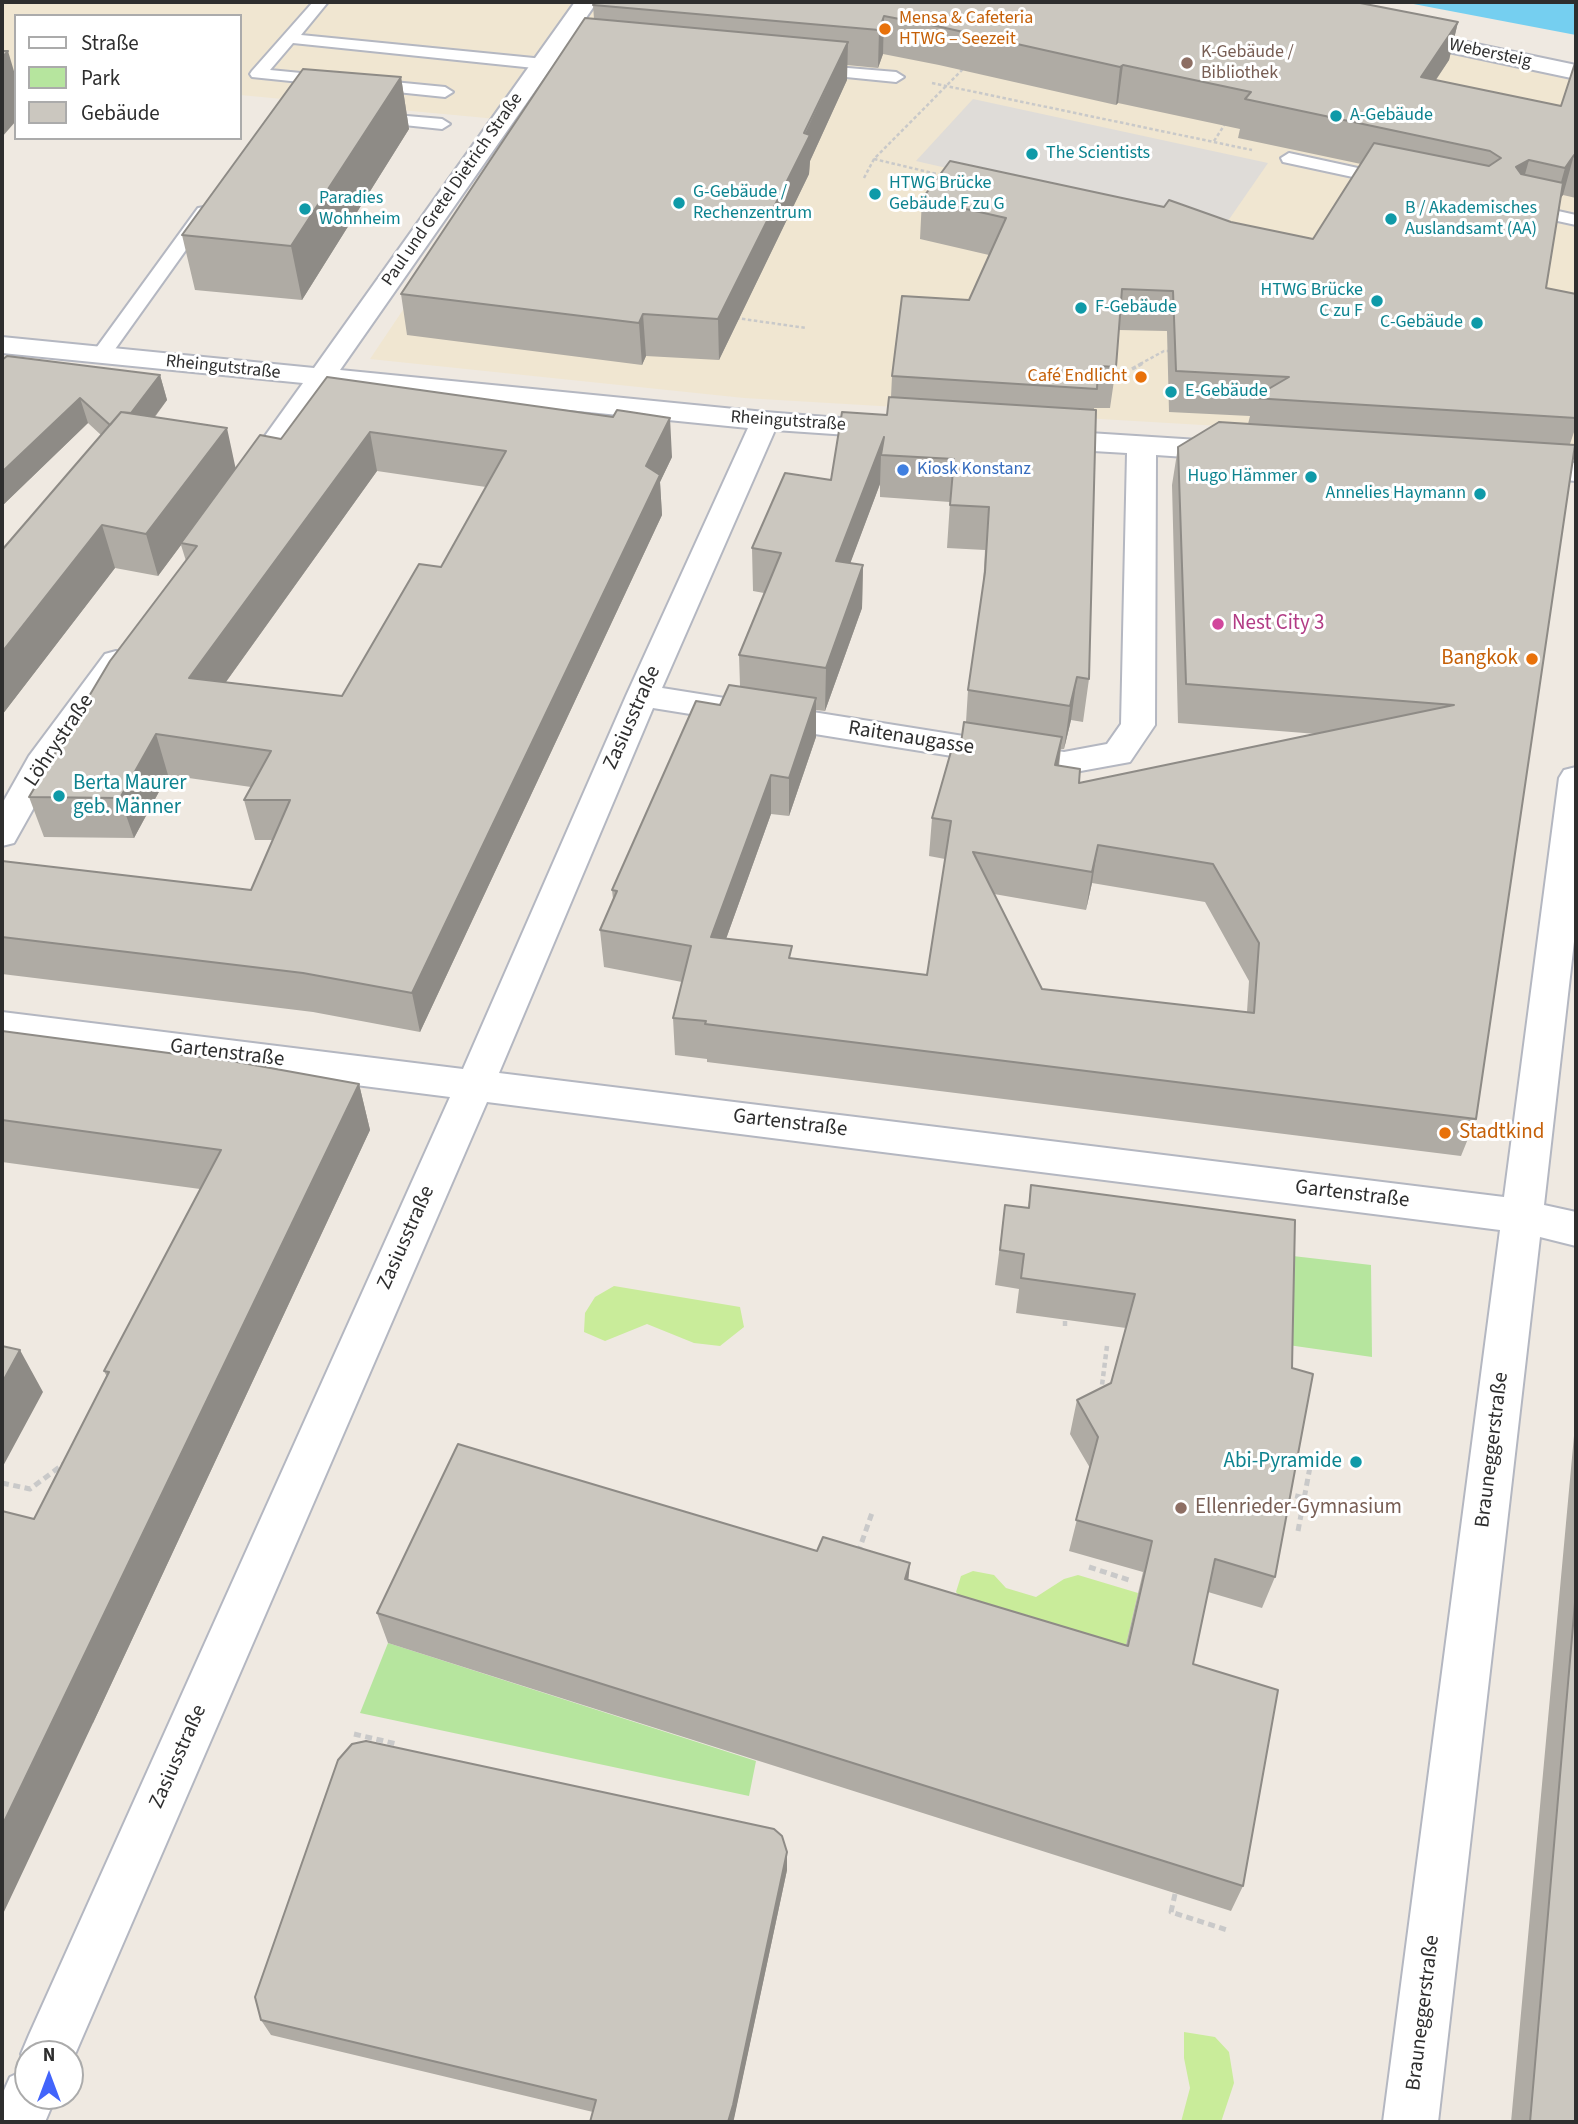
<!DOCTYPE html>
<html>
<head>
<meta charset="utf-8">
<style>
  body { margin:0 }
  #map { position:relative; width:1578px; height:2124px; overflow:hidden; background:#efe9e1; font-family:"Source Sans 3",sans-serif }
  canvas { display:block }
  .frame { position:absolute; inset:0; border:4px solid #2e2e2e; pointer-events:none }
  .legend { position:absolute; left:14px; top:14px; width:228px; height:126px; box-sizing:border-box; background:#fff; border:2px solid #ababab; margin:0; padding:9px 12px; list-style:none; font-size:21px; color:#2e2e2e }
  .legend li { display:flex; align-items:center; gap:14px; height:35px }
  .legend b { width:35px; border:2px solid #ababab }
  .north { position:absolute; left:14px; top:2040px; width:70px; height:70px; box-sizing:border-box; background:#fff; border:2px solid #ababab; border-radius:50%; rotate:0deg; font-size:19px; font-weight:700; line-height:28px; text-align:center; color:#2e2e2e }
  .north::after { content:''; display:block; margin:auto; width:24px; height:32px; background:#4264fb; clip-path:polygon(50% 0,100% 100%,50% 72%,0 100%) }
</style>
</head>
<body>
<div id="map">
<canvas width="1578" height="2124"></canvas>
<div class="frame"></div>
<ul class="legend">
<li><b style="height:9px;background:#fff"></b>Straße</li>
<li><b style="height:19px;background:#b6e59e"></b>Park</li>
<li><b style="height:19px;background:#cbc7bf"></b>Gebäude</li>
</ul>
<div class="north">N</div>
</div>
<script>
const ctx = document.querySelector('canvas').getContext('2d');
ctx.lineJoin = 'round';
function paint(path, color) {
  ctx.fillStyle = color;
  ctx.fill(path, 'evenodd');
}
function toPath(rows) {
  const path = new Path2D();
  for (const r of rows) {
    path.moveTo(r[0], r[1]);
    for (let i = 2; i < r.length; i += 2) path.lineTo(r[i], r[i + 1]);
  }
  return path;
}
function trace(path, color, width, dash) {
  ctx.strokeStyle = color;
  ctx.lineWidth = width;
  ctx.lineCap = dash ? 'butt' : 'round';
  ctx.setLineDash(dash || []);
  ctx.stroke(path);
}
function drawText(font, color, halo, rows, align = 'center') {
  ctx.font = font + ' "Source Sans 3",sans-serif';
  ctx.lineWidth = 6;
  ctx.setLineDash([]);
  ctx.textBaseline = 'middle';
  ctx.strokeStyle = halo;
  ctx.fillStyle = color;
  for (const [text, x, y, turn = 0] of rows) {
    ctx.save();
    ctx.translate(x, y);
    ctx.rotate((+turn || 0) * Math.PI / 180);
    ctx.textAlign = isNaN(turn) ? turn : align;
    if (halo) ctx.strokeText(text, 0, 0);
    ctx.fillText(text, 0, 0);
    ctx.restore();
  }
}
paint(toPath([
  [2,2,1212,2,1576,78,1576,447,744,398,370,359,529,122,240,95,240,16,16,16,16,74,2,72]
]), '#f0e6d1');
paint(toPath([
  [1284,1255,1371,1265,1372,1357,1281,1344],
  [388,1643,756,1761,749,1796,360,1713]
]), '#b6e59e');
paint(toPath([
  [614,1286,740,1307,744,1327,720,1346,694,1343,647,1324,605,1341,584,1332,585,1313,595,1297],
  [973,1571,994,1575,1006,1588,1036,1597,1064,1579,1078,1575,1138,1593,1119,1675,973,1610,956,1592,961,1576],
  [1184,2032,1215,2037,1229,2052,1234,2083,1221,2122,1181,2122,1190,2088,1184,2058]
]), '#c9ec9a');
paint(toPath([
  [973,99,1268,163,1221,231,916,161]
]), '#dfdcd8');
paint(toPath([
  [1403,2,1576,2,1576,35]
]), '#75cff0');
const lane = toPath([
  [313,2,328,2,301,35,544,59,552,64,544,69,293,43,270,70,445,87,453,92,445,97,252,77,250,74,252,71,313,2],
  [812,65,896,72,904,77,896,82,806,73,804,70,806,67,812,65],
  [372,113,442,119,450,124,442,129,366,121,364,118,366,115,372,113],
  [1289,153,1390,175,1398,180,1390,185,1283,162,1281,158,1289,153],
  [1522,203,1576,215,1576,225,1516,212,1513,208,1516,204,1522,203],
  [204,207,213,212,108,359,94,359,92,355,94,351,198,208,204,207]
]);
const street = toPath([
  [575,2,597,2,340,370,765,412,902,423,906,429,902,435,892,438,775,430,662,688,1064,752,1107,744,1121,724,1127,453,1042,448,1032,445,1028,439,1032,433,1042,430,1230,442,1240,445,1244,451,1240,457,1230,460,1156,455,1155,725,1130,762,1064,774,653,708,499,1073,1504,1197,1559,778,1564,770,1576,767,1576,924,1544,1205,1576,1212,1576,1246,1540,1237,1438,2122,1383,2122,1500,1230,487,1102,70,2066,70,2054,28,2054,28,2096,56,2096,45,2122,2,2122,2,2095,10,2077,27,2069,21,2054,29,2035,450,1097,2,1040,2,1012,463,1069,626,696,748,428,329,386,259,485,249,488,239,485,234,479,303,383,2,353,2,337,314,368,575,2],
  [1400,28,1576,65,1576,79,1392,40,1389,35,1392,30,1400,28],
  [1518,460,1576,463,1576,481,1508,475,1503,469,1508,463,1518,460],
  [116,651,127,654,132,661,60,761,14,843,2,846,2,804,29,756,105,654,116,651]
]);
trace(lane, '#b4b7c1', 4);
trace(street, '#b4b7c1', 4);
trace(toPath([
  [932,83,1252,150],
  [1214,141,1227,121],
  [874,159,945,176],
  [864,178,874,159,966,66],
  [736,318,806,328],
  [1140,364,1164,351,1172,351]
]), '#c9c9c9', 2.5, [3.5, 2.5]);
trace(toPath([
  [1132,369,1143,363]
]), '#c9c9c9', 3.5, [4.5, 2.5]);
trace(toPath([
  [1065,1321,1065,1329],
  [1101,1393,1107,1346]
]), '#c9c9c9', 4.5, [5, 3.5]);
trace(toPath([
  [2,1483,30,1489,65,1463],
  [1284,1493,1304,1498],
  [1298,1531,1310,1467],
  [858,1553,873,1510],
  [1089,1567,1129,1580],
  [354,1734,397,1744],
  [1175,1894,1171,1912,1227,1930]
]), '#c9c9c9', 5, [7, 4.5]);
paint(lane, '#fff');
paint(street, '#fff');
paint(toPath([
  [593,5,1458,22,1449,60,1436,80,1561,106,1576,60,1576,198,1563,195,1561,197,1546,288,1576,418,1576,426,1570,444,1476,1119,1461,1156,707,1062,707,1059,675,1055,673,1018,682,982,604,967,600,930,613,899,612,890,720,705,740,686,739,655,764,593,753,591,752,548,831,480,887,415,891,397,892,376,969,300,989,255,920,239,922,199,1231,222,1313,239,1361,164,1238,138,1240,129,1118,103,1116,105,939,65,883,54,878,68,847,65,847,80,810,161,809,174,719,360,646,356,642,365,407,335,401,294,594,19],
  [1119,330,1167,331,1169,412,1250,416,1248,424,1178,447,1172,485,1178,723,1317,734,1079,783,1059,766,1061,749,1064,749,1071,720,1083,722,1089,679,1094,410,1094,408,1110,408,1116,367],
  [880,484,880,497,950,502,947,548,985,550,983,586,968,690,966,722,960,750,932,818,929,856,945,859,927,975,792,958,726,939,771,814,789,816,816,737,816,710,825,711,862,608,863,565,850,563],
  [1092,883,1205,902,1249,981,1247,1012,1042,989,994,894,1086,910],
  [401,77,409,129,302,300,195,290,182,235],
  [2,360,160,375,167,400,155,417,236,468,281,439,327,377,672,457,660,482,662,515,420,1032,313,1012,2,974,2,861,251,890,273,840,255,840,244,800,251,787,168,775,134,838,44,837,29,797,186,561,181,545,158,576,115,568,2,715,101,435,88,423,2,506],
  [377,471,486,487,441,567,342,696,226,682],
  [2,1031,359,1084,370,1130,93,1723,34,1519,107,1377,104,1371,200,1189,2,1162],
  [1031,1185,1295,1220,1275,1577,1262,1608,1208,1592,1193,1664,1243,1886,1231,1911,388,1643,377,1613,908,1580,1126,1645,1143,1572,1069,1551,1090,1468,1070,1434,1077,1400,1111,1383,1126,1328,1016,1313,1019,1289,995,1285,1005,1205,1028,1208],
  [1576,1414,1576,2122,1511,2122],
  [787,1852,787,1870,733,2122,590,2122,593,2112,271,2035,261,2020]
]), '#afaba4');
paint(toPath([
  [884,16,883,54,878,68,879,30],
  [1458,22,1449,60,1412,115,1421,77],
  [848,42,847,80,810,161,809,174,719,360,718,319],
  [8,51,16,78,16,121,2,137,2,58],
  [1123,65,1118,103,1116,105,1120,67],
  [401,77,409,129,302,300,291,246],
  [1574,155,1563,195,1554,207,1565,168],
  [1529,160,1518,199,1516,167],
  [643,314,646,356,642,365,639,323],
  [160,375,167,400,124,457,117,432],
  [80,398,88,423,2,506,2,472],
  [670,418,672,457,660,482,662,515,420,1032,412,993,646,466],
  [227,428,236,470,181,543,181,545,158,576,146,534],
  [370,432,377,471,200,718,189,678],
  [884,437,881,455,880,484,835,604,836,561],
  [102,525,115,568,2,715,2,652],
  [863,565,862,608,825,711,826,668],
  [1077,677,1071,720,1064,749,1070,706],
  [816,698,816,737,789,816,789,778],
  [156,734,168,775,134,838,120,798],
  [1062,737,1057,776,1055,765],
  [771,775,771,814,713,975,711,937],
  [1098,845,1092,883,1086,910,1092,872],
  [359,1084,370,1130,93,1723,2,1916,2,1826],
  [20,1350,43,1392,2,1468,2,1383],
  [910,1563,907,1594,905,1579],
  [787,1852,787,1870,734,2119,733,2122,728,2122]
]), '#8e8b86');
const building = toPath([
  [596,2,1355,2,1458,22,1421,77,1561,106,1576,60,1576,156,1574,155,1565,168,1529,160,1516,167,1521,174,1563,183,1546,288,1576,294,1576,418,1253,398,1289,377,1176,371,1173,291,1122,289,1116,367,1098,366,1097,389,892,376,902,296,969,300,1006,218,922,199,950,161,1164,207,1169,200,1231,222,1313,239,1374,143,1489,166,1501,158,1490,151,1245,99,1251,92,1123,65,1120,67,941,27,884,16,879,30,593,5,596,2],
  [585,18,848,42,804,133,810,135,718,319,643,314,639,323,401,294,585,18],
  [2,51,8,51,2,58,2,51],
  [303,69,401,77,291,246,182,235,303,69],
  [7,356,160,375,131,413,121,412,110,425,80,398,2,472,2,360,7,356],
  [327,377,613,417,617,410,670,418,646,466,660,475,412,993,303,973,2,937,2,861,251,890,290,800,244,800,271,751,156,734,120,798,29,797,110,661,197,546,181,543,260,435,281,439,327,377],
  [370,432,506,451,441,567,419,564,342,696,189,678,370,432],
  [889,397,1096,410,1089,679,1077,677,1070,706,968,690,985,572,989,507,950,505,954,459,881,455,884,437,836,561,863,565,826,668,739,655,781,553,752,548,785,473,831,480,842,412,887,415,889,397],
  [121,412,227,428,146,534,102,525,2,652,2,550,121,412],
  [1219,422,1575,445,1476,1119,705,1024,706,1021,673,1018,691,946,600,930,617,891,612,890,696,701,720,705,729,685,816,698,789,778,771,775,711,937,792,946,789,958,927,975,951,821,932,818,952,748,960,750,964,722,1062,737,1055,765,1080,769,1079,783,1454,705,1186,684,1178,447,1219,422],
  [1098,845,1213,864,1259,943,1254,1013,1042,989,973,852,1092,872,1098,845],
  [2,1031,237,1062,359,1084,2,1826,2,1511,34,1519,109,1372,104,1371,221,1150,2,1120,2,1031],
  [1031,1185,1295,1220,1292,1368,1313,1374,1275,1577,1215,1559,1193,1664,1278,1690,1243,1886,377,1613,458,1444,817,1551,823,1537,910,1563,905,1579,1128,1646,1152,1541,1076,1520,1098,1437,1077,1400,1111,1383,1135,1294,1021,1278,1024,1254,1000,1250,1005,1205,1029,1208,1031,1185],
  [2,1346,20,1350,2,1383,2,1346],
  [1576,1591,1576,2122,1530,2122,1576,1591],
  [366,1741,774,1829,782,1836,787,1852,733,2105,728,2122,590,2122,596,2100,261,2020,255,1997,338,1760,352,1744,366,1741]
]);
paint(building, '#cbc7bf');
trace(building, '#8e8b86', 2);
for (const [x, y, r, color] of [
  [885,29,7,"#e8710a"],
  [1187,63,7,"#8d6e63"],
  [1336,116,7,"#0f9aa8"],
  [1032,154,7,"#0f9aa8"],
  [875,194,7,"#0f9aa8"],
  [679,203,7,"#0f9aa8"],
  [305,209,7,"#0f9aa8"],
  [1391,219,7,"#0f9aa8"],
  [1377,301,7,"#0f9aa8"],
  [1081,308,7,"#0f9aa8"],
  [1477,323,7,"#0f9aa8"],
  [1141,377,7,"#e8710a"],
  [1171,392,7,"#0f9aa8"],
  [903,470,7,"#3f7fe0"],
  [1311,477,7,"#0f9aa8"],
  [1480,494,7,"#0f9aa8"],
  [1218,624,7,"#d1479c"],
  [1532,659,7,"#e8710a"],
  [59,796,7,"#0f9aa8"],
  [1445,1133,7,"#e8710a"],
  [1356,1462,7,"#0f9aa8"],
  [1181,1508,7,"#8d6e63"]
]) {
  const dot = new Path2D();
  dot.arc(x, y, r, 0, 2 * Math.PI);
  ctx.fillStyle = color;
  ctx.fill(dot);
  trace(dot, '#fff', 2.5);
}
drawText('18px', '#c56008', '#fff', [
  ["Mensa & Cafeteria",899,19],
  ["HTWG – Seezeit",899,40],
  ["Café Endlicht",1127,377,"right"]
], 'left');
drawText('18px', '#785e54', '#fff', [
  ["K-Gebäude /",1201,53],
  ["Bibliothek",1201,74]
], 'left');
drawText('18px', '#2e2e2e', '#fff', [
  ["Webersteig",1490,54,12],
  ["Paul und Gretel Dietrich Straße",453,190,-55],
  ["Rheingutstraße",223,368,6],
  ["Rheingutstraße",788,422,4]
]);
drawText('18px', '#0d838f', '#fff', [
  ["A-Gebäude",1350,116],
  ["The Scientists",1046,154],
  ["HTWG Brücke",889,184],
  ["Gebäude F zu G",889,205],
  ["G-Gebäude /",693,193],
  ["Rechenzentrum",693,214],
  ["Paradies",319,199],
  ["Wohnheim",319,220],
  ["B / Akademisches",1405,209],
  ["Auslandsamt (AA)",1405,230],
  ["HTWG Brücke",1363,291,"right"],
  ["C zu F",1363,312,"right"],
  ["F-Gebäude",1095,308],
  ["C-Gebäude",1463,323,"right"],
  ["E-Gebäude",1185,392],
  ["Hugo Hämmer",1297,477,"right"],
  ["Annelies Haymann",1466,494,"right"]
], 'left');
drawText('18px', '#366cbe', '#fff', [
  ["Kiosk Konstanz",917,470]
], 'left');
drawText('21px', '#b23c85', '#fff', [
  ["Nest City 3",1232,624]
], 'left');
drawText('21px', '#c56008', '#fff', [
  ["Bangkok",1518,659],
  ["Stadtkind",1459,1133,"left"]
], 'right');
drawText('21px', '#2e2e2e', '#fff', [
  ["Zasiusstraße",633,718,-66],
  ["Raitenaugasse",911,739,9],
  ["Löhrystraße",60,741,-56],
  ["Gartenstraße",227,1054,7],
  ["Gartenstraße",790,1124,7],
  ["Gartenstraße",1352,1195,7],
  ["Zasiusstraße",407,1238,-66],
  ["Brauneggerstraße",1493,1450,-83],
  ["Zasiusstraße",179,1757,-66],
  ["Brauneggerstraße",1424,2013,-83]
]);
drawText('21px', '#0d838f', '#fff', [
  ["Berta Maurer",73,784],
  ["geb. Männer",73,808],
  ["Abi-Pyramide",1342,1462,"right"]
], 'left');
drawText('21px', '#785e54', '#fff', [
  ["Ellenrieder-Gymnasium",1195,1508]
], 'left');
</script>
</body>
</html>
